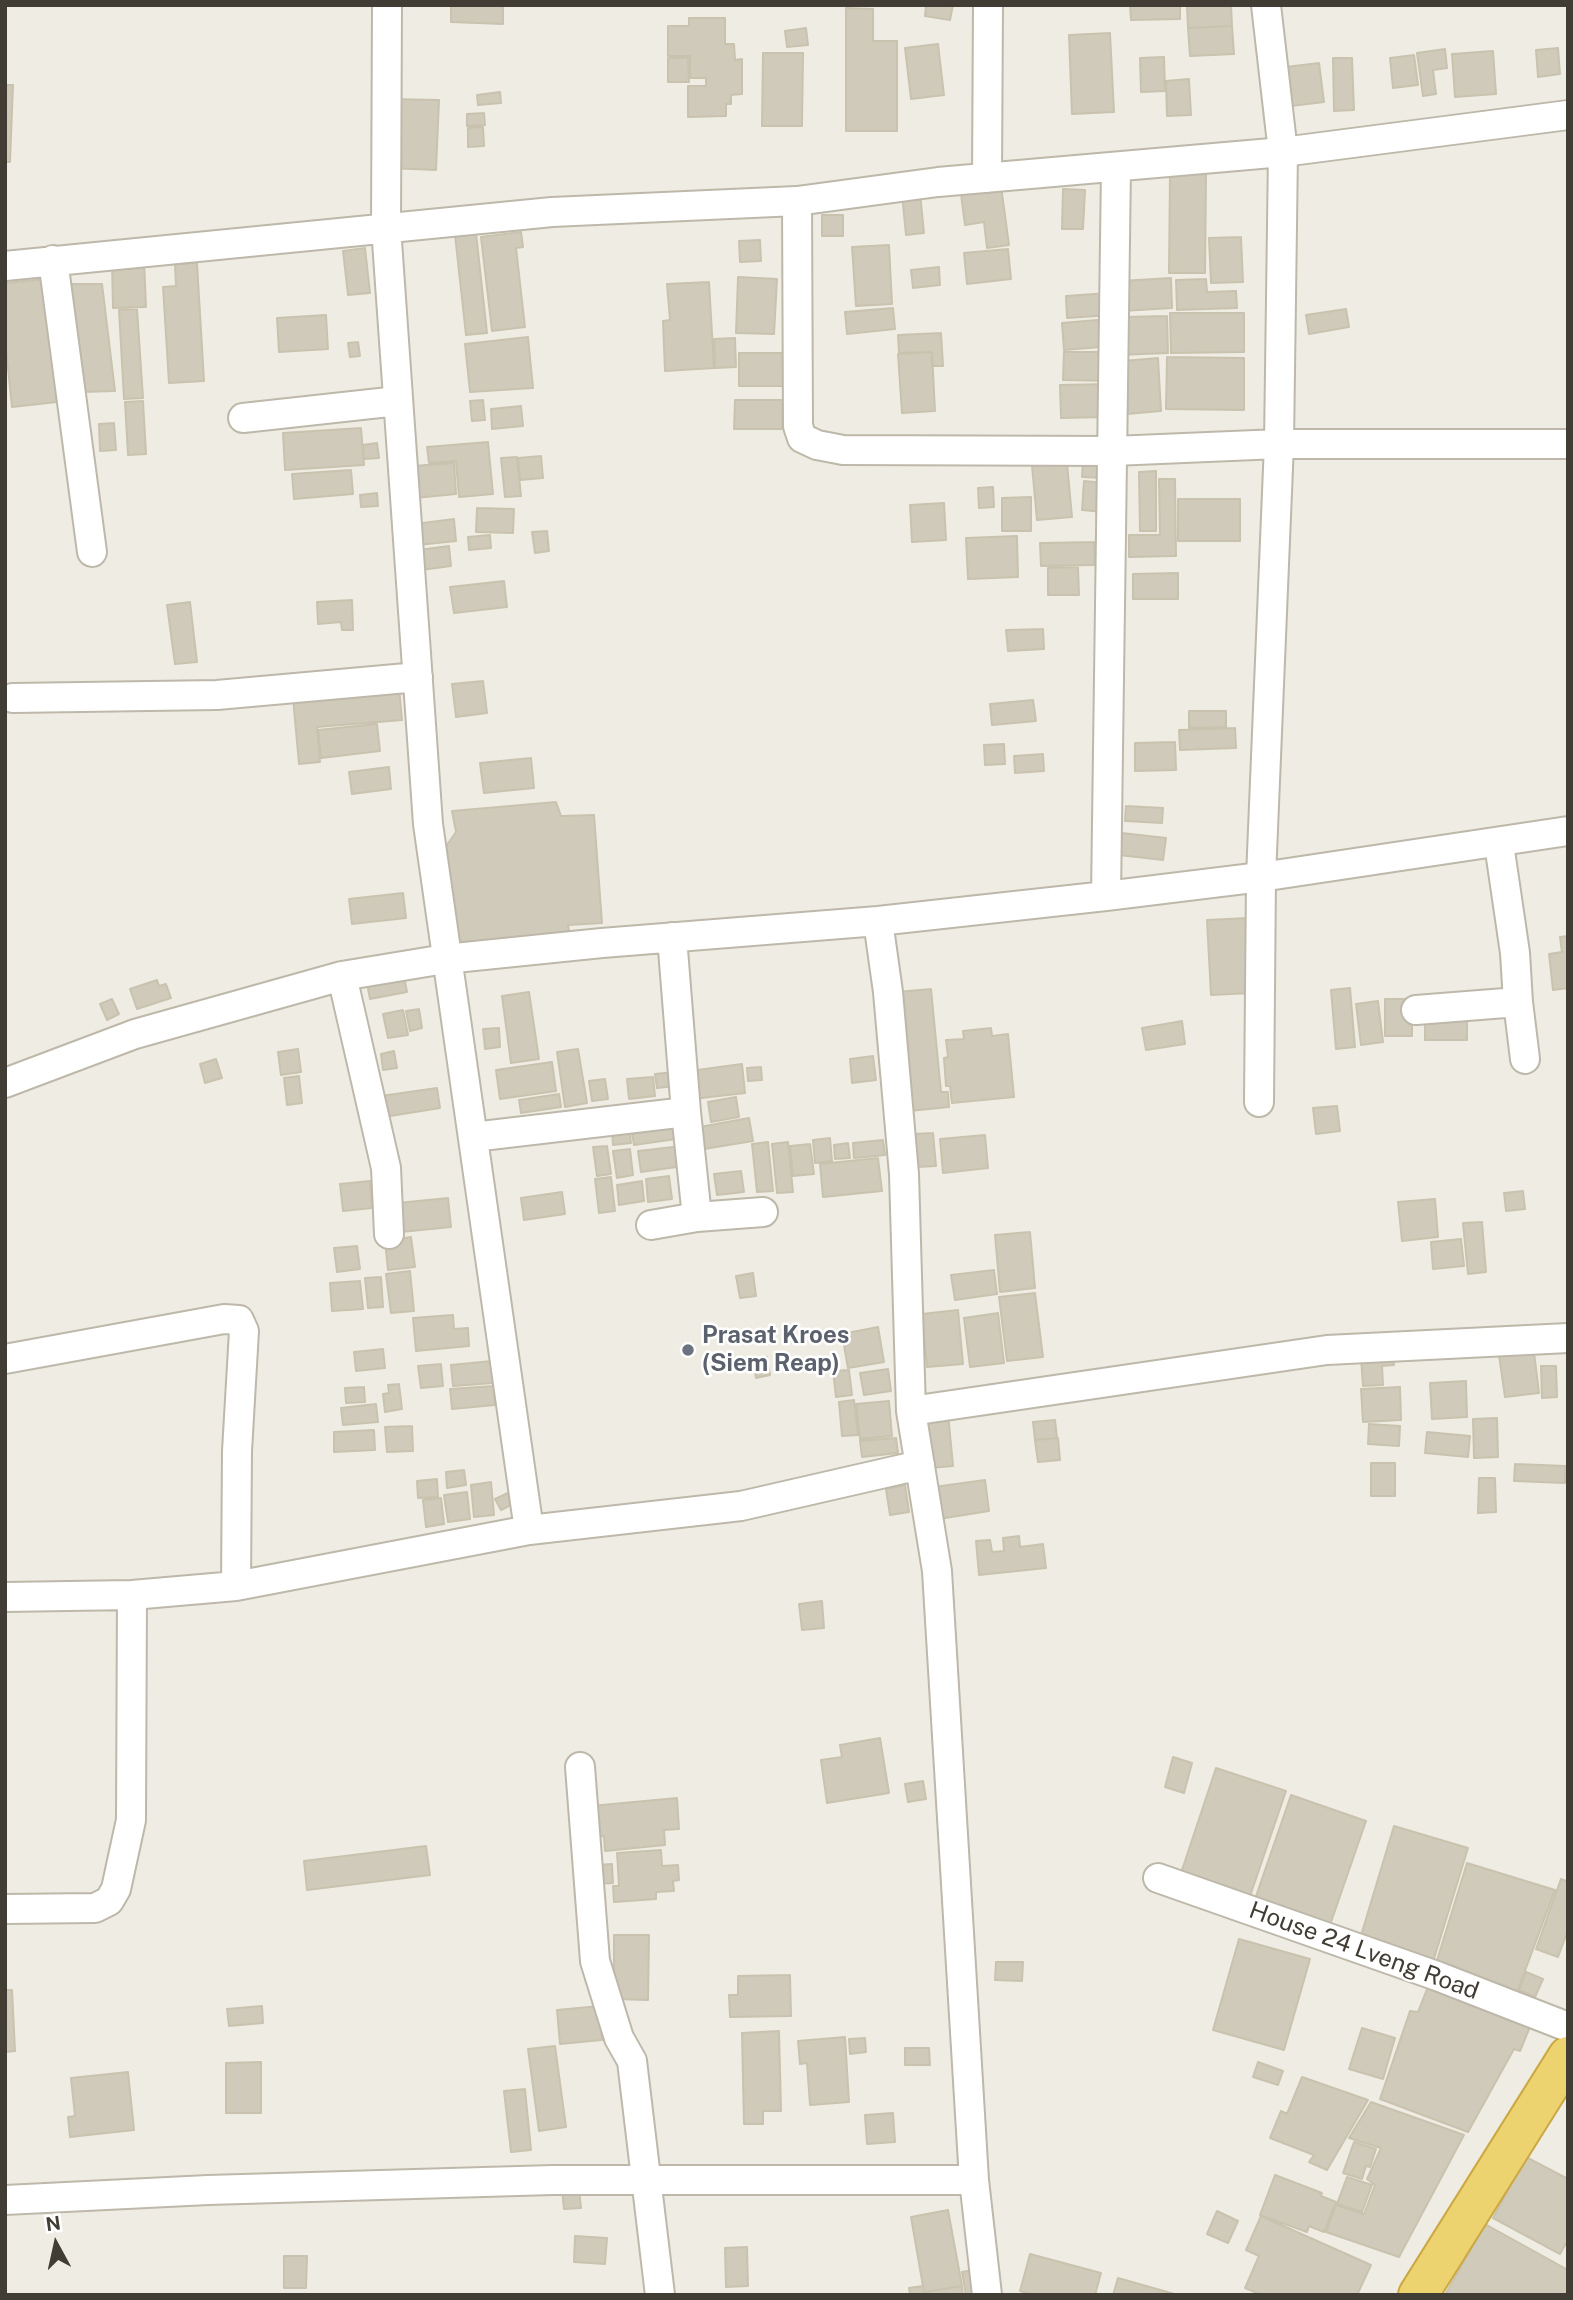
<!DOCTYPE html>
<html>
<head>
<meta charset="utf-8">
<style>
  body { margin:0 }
  #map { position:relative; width:1573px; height:2300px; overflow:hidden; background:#efede3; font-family:"Public Sans",sans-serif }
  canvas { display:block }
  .frame { position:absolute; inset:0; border:7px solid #413d34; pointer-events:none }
  .north { position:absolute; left:21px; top:2209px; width:70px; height:70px; -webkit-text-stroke:5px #fff; paint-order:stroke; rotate:352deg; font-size:19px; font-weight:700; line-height:28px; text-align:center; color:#413d34 }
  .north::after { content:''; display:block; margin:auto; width:24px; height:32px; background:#413d34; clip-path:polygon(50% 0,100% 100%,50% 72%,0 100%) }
</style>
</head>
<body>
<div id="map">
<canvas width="1573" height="2300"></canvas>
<div class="frame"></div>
<div class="north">N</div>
</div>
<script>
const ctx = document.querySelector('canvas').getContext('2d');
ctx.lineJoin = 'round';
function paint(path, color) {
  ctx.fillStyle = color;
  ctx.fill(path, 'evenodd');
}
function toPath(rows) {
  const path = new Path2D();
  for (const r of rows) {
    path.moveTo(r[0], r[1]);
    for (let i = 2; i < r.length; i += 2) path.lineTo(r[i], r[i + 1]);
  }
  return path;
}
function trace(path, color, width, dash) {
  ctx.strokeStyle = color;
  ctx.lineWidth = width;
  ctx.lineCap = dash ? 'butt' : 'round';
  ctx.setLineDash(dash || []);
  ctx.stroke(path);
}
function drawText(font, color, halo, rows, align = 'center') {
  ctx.font = font + ' "Public Sans",sans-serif';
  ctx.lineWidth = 5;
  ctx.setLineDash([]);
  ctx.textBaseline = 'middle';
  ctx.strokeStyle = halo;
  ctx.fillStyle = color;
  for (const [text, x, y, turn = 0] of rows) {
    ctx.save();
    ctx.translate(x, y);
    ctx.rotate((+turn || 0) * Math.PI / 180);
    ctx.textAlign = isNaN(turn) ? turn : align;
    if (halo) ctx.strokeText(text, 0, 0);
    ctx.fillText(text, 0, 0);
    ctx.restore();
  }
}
const building = toPath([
  [451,5,503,5,503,24,451,22,451,5],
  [926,5,953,5,950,20,925,16,926,5],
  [1130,5,1180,5,1180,19,1131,20,1130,5],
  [1187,5,1231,5,1232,26,1188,28,1187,5],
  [846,8,873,9,873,41,897,41,897,131,846,131,846,8],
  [689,18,725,18,725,44,734,44,735,60,742,59,742,94,731,95,731,104,726,104,726,116,688,117,688,86,706,86,706,78,690,78,690,56,668,56,668,26,689,26,689,18],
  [1232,26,1234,54,1190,56,1188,28,1232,26],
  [806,28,808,45,787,47,785,31,806,28],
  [1110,33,1114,112,1072,114,1069,35,1110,33],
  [938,44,944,95,911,99,905,48,938,44],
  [1558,48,1560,74,1538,77,1536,50,1558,48],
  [1445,49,1447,68,1433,70,1436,94,1423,96,1417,53,1445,49],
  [1493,51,1496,94,1455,97,1452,54,1493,51],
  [763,53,803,53,802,126,762,126,763,53],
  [1414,55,1418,85,1393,88,1390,58,1414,55],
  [1164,57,1165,91,1141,92,1140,58,1164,57],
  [668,58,688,58,689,82,668,82,668,58],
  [1333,58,1352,58,1354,110,1334,111,1333,58],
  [1319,63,1324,102,1291,106,1286,67,1319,63],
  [1189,79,1191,115,1167,116,1166,81,1189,79],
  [5,85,13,85,10,162,5,162,5,85],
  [500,92,501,103,478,105,477,95,500,92],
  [391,99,439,100,436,170,388,168,391,99],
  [484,113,485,125,467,126,467,114,484,113],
  [483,127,484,146,468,147,468,128,483,127],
  [1170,174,1206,174,1205,273,1169,273,1170,174],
  [1001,186,1009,245,987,248,984,222,965,225,961,194,1001,186],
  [1063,189,1085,190,1083,229,1062,229,1063,189],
  [920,193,924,233,906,235,902,194,920,193],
  [822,215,843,215,843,236,822,236,822,215],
  [521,232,523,247,516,248,525,327,492,331,481,237,521,232],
  [476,233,487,333,466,335,455,235,476,233],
  [1241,237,1243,282,1211,283,1209,238,1241,237],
  [760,240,761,261,740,262,739,241,760,240],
  [889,245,892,304,856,306,852,247,889,245],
  [365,248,370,293,348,295,343,251,365,248],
  [1008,249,1011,279,967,284,964,253,1008,249],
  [144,260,146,307,113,308,112,262,144,260],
  [197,263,204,381,169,383,163,287,176,286,175,264,197,263],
  [939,267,940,285,913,288,911,270,939,267],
  [738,277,777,279,774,334,736,333,738,277],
  [1171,278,1172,308,1122,311,1120,281,1171,278],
  [45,279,57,402,12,407,5,339,5,283,45,279],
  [1206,279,1207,292,1236,291,1237,308,1177,310,1176,280,1206,279],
  [709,282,714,368,665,371,663,321,670,320,667,284,709,282],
  [69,284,102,284,115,391,81,392,69,284],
  [1109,293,1111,315,1067,318,1066,296,1109,293],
  [893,308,895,329,847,334,845,312,893,308],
  [137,309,143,398,124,399,119,310,137,309],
  [1346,309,1349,327,1309,334,1306,315,1346,309],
  [1170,313,1244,313,1244,352,1171,353,1170,313],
  [326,315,328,349,279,352,277,318,326,315],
  [1167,316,1168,353,1118,355,1124,317,1167,316],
  [1109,319,1112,346,1064,350,1062,323,1109,319],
  [941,333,943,366,932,366,932,352,899,353,898,335,941,333],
  [528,337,533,388,470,392,465,344,528,337],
  [735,338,736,367,715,368,714,339,735,338],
  [358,342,360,356,350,357,348,343,358,342],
  [932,352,935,411,902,413,898,354,932,352],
  [1064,352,1112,352,1112,381,1063,380,1064,352],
  [739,353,791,353,791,386,739,386,739,353],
  [1167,357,1244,358,1244,410,1166,409,1167,357],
  [1158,358,1161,411,1127,414,1123,361,1158,358],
  [1108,384,1109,417,1061,418,1060,385,1108,384],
  [483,400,485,420,472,421,470,401,483,400],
  [735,400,783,400,782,429,734,429,735,400],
  [143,401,146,454,128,455,125,402,143,401],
  [521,406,523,426,492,429,491,409,521,406],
  [114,423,116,450,100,451,99,424,114,423],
  [361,428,364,465,285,470,283,433,361,428],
  [488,442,493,494,459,497,456,461,429,463,427,447,488,442],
  [377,443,379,458,364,459,363,445,377,443],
  [541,456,543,478,520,480,518,458,541,456],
  [517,457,521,496,505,497,501,458,517,457],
  [1083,460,1107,462,1106,478,1082,477,1083,460],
  [454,463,456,494,415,498,413,466,454,463],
  [1067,463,1072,517,1037,520,1032,466,1067,463],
  [351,470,353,494,294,499,292,474,351,470],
  [1156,471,1156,531,1140,531,1139,472,1156,471],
  [1159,479,1175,479,1176,556,1129,557,1129,535,1160,535,1159,479],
  [1084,481,1105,483,1103,512,1082,510,1084,481],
  [993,487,994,507,979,508,978,488,993,487],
  [377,493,378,506,361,507,360,495,377,493],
  [1031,497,1031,531,1002,531,1002,498,1031,497],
  [1178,499,1240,499,1240,541,1178,541,1178,499],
  [944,503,946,540,912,542,910,505,944,503],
  [477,508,514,509,513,533,476,532,477,508],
  [454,519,456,541,418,545,415,524,454,519],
  [547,531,549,551,535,553,532,532,547,531],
  [490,535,491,548,469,550,468,537,490,535],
  [1017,536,1018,577,968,579,966,538,1017,536],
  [1094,542,1095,565,1041,566,1040,543,1094,542],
  [449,546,451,566,421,570,419,550,449,546],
  [1078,567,1079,595,1048,595,1048,568,1078,567],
  [1178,573,1178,599,1133,599,1133,574,1178,573],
  [504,581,507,607,454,613,450,587,504,581],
  [352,600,353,630,342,630,341,622,318,624,317,602,352,600],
  [190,602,197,662,175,664,167,605,190,602],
  [1043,629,1044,649,1008,651,1006,630,1043,629],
  [483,681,487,713,456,717,452,684,483,681],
  [399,688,402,720,317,727,320,762,299,764,293,698,399,688],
  [1033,700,1036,721,992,725,990,704,1033,700],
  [1189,711,1226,711,1226,727,1189,728,1189,711],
  [377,724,380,751,321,758,318,730,377,724],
  [1235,728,1236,748,1180,750,1179,730,1235,728],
  [1175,742,1176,770,1135,771,1135,743,1175,742],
  [1004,744,1005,764,985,765,984,745,1004,744],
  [1043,754,1044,771,1015,773,1014,756,1043,754],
  [531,758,534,788,484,793,480,763,531,758],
  [389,767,391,789,352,794,349,772,389,767],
  [556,802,561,816,594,815,602,923,568,925,569,931,462,944,450,933,442,852,456,832,452,811,556,802],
  [1126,806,1163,808,1162,823,1125,821,1126,806],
  [1122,833,1166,838,1163,860,1119,855,1122,833],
  [403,893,406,918,352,924,349,899,403,893],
  [1248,918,1252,993,1211,995,1207,920,1248,918],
  [1568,936,1568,988,1553,990,1549,954,1562,952,1560,937,1568,936],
  [403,971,407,992,370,999,366,978,403,971],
  [157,980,159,986,166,984,171,998,137,1009,130,989,157,980],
  [1350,988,1355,1047,1336,1049,1331,990,1350,988],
  [931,989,941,1092,948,1092,949,1107,909,1111,897,992,931,989],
  [529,992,539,1059,511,1063,502,996,529,992],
  [112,999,119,1014,107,1020,100,1004,112,999],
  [1385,999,1412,999,1412,1036,1385,1036,1385,999],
  [1378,1001,1383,1042,1361,1045,1356,1004,1378,1001],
  [1467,1008,1467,1040,1425,1040,1425,1020,1467,1008],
  [419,1009,422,1028,410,1031,406,1011,419,1009],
  [403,1010,408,1035,388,1038,383,1014,403,1010],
  [1182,1021,1185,1044,1146,1050,1142,1028,1182,1021],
  [499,1028,500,1047,485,1049,483,1029,499,1028],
  [991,1028,992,1036,1008,1034,1014,1097,952,1103,950,1086,946,1086,944,1058,948,1057,946,1040,964,1039,963,1031,991,1028],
  [298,1049,301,1072,281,1075,278,1052,298,1049],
  [578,1049,587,1103,565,1107,557,1052,578,1049],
  [394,1051,397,1068,383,1070,381,1054,394,1051],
  [873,1056,876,1080,852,1083,850,1059,873,1056],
  [216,1059,222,1078,205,1083,200,1064,216,1059],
  [552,1062,556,1091,500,1099,496,1070,552,1062],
  [742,1064,745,1093,693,1099,690,1071,742,1064],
  [761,1067,762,1080,748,1081,747,1068,761,1067],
  [674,1072,675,1086,657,1088,655,1074,674,1072],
  [299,1076,302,1103,287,1105,284,1078,299,1076],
  [653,1077,655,1096,629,1099,627,1079,653,1077],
  [605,1079,608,1099,592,1101,589,1081,605,1079],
  [437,1088,440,1108,384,1117,381,1096,437,1088],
  [559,1094,561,1107,521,1113,519,1100,559,1094],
  [736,1097,739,1117,711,1122,708,1102,736,1097],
  [1337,1106,1340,1131,1316,1134,1313,1108,1337,1106],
  [749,1118,753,1141,704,1149,700,1127,749,1118],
  [680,1119,683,1138,634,1145,631,1126,680,1119],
  [629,1126,631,1143,613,1145,612,1128,629,1126],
  [933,1133,936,1166,917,1167,914,1134,933,1133],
  [985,1135,988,1168,943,1173,940,1139,985,1135],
  [830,1138,832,1161,815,1163,813,1140,830,1138],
  [883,1140,885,1155,854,1158,853,1143,883,1140],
  [768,1142,773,1191,757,1192,752,1144,768,1142],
  [788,1142,793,1192,777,1193,772,1144,788,1142],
  [848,1143,850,1158,835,1159,834,1145,848,1143],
  [810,1144,814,1174,793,1176,790,1146,810,1144],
  [607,1146,611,1174,597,1176,593,1147,607,1146],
  [682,1146,684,1166,641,1172,638,1151,682,1146],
  [630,1149,633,1175,617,1178,613,1151,630,1149],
  [878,1158,882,1191,823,1197,820,1164,878,1158],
  [741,1171,744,1192,717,1195,714,1174,741,1171],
  [669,1176,672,1199,648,1202,646,1179,669,1176],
  [611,1177,615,1211,599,1213,595,1179,611,1177],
  [370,1181,372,1208,343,1211,340,1184,370,1181],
  [642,1181,644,1201,619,1205,617,1185,642,1181],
  [1523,1191,1525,1209,1506,1211,1504,1193,1523,1191],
  [562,1192,565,1214,524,1220,521,1198,562,1192],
  [448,1198,451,1227,391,1233,388,1204,448,1198],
  [1435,1199,1438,1237,1402,1241,1398,1202,1435,1199],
  [1482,1222,1486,1272,1468,1274,1463,1223,1482,1222],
  [1030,1232,1035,1288,1000,1292,995,1235,1030,1232],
  [411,1237,415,1267,388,1270,385,1241,411,1237],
  [1461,1239,1464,1266,1433,1269,1431,1242,1461,1239],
  [357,1246,360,1269,337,1272,334,1248,357,1246],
  [994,1270,997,1294,955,1300,951,1275,994,1270],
  [410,1271,414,1311,391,1313,386,1274,410,1271],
  [753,1273,756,1296,740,1298,736,1276,753,1273],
  [381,1277,383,1307,368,1308,365,1278,381,1277],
  [360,1281,363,1309,332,1311,330,1283,360,1281],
  [1035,1293,1043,1357,1007,1361,999,1297,1035,1293],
  [958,1310,963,1364,927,1367,922,1314,958,1310],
  [998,1313,1004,1363,970,1367,964,1318,998,1313],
  [453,1315,454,1329,468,1328,469,1346,416,1351,413,1318,453,1315],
  [878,1327,884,1362,848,1368,842,1334,878,1327],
  [1533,1344,1539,1393,1505,1397,1498,1348,1533,1344],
  [383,1349,385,1368,356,1371,354,1352,383,1349],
  [1392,1351,1394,1365,1382,1366,1383,1385,1363,1386,1361,1358,1392,1351],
  [767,1357,770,1375,756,1378,753,1359,767,1357],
  [492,1361,493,1383,453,1386,451,1365,492,1361],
  [441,1364,443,1386,421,1388,418,1366,441,1364],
  [1541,1366,1556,1366,1557,1397,1542,1398,1541,1366],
  [888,1369,891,1391,864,1395,860,1373,888,1369],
  [849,1370,852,1395,836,1397,833,1371,849,1370],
  [1466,1381,1467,1417,1432,1419,1430,1383,1466,1381],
  [399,1384,402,1409,385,1412,383,1394,389,1393,388,1385,399,1384],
  [494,1386,495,1405,452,1409,450,1389,494,1386],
  [364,1387,365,1402,346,1403,345,1388,364,1387],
  [1400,1387,1401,1420,1363,1422,1361,1389,1400,1387],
  [854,1400,858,1435,842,1436,839,1402,854,1400],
  [889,1401,892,1436,860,1439,856,1404,889,1401],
  [376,1404,378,1422,343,1425,341,1408,376,1404],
  [948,1413,953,1466,930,1468,925,1415,948,1413],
  [1497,1418,1498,1457,1474,1458,1473,1419,1497,1418],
  [1055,1420,1057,1438,1035,1440,1033,1422,1055,1420],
  [1369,1424,1400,1426,1399,1446,1368,1444,1369,1424],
  [412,1426,413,1451,387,1452,385,1427,412,1426],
  [374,1430,375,1450,334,1452,334,1432,374,1430],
  [1427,1432,1470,1436,1468,1457,1425,1453,1427,1432],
  [896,1438,898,1453,862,1457,860,1441,896,1438],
  [1058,1438,1060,1460,1038,1462,1035,1440,1058,1438],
  [1371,1463,1395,1463,1395,1496,1371,1496,1371,1463],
  [1515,1464,1566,1466,1565,1483,1514,1481,1515,1464],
  [464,1470,466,1485,447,1488,446,1472,464,1470],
  [1479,1478,1495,1478,1496,1512,1478,1513,1479,1478],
  [437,1479,438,1497,418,1498,417,1481,437,1479],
  [985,1480,989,1511,939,1519,934,1487,985,1480],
  [491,1482,494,1515,474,1517,471,1485,491,1482],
  [905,1485,909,1512,890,1515,886,1489,905,1485],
  [467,1492,470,1519,448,1522,444,1495,467,1492],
  [508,1493,513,1504,501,1510,495,1499,508,1493],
  [441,1498,444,1524,426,1527,423,1500,441,1498],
  [1019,1536,1020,1547,1043,1544,1046,1568,979,1575,976,1541,990,1540,992,1552,1004,1551,1003,1538,1019,1536],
  [822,1601,824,1628,802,1630,799,1604,822,1601],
  [880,1738,889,1793,827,1803,821,1760,842,1757,840,1745,880,1738],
  [1173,1757,1192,1763,1184,1793,1165,1787,1173,1757],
  [1216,1768,1286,1791,1249,1899,1180,1876,1216,1768],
  [923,1781,926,1799,908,1802,905,1784,923,1781],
  [1291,1795,1366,1821,1329,1928,1254,1902,1291,1795],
  [677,1798,679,1829,664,1830,665,1845,605,1851,604,1836,594,1837,591,1806,677,1798],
  [1394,1826,1468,1848,1432,1965,1359,1942,1394,1826],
  [426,1846,430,1875,307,1890,304,1861,426,1846],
  [661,1850,662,1866,678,1865,679,1880,673,1881,674,1891,656,1892,656,1899,614,1902,613,1886,619,1886,617,1853,661,1850],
  [1467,1863,1555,1890,1516,1995,1434,1970,1467,1863],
  [612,1864,613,1883,597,1884,596,1865,612,1864],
  [1561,1879,1568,1882,1568,1930,1558,1957,1536,1949,1561,1879],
  [614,1935,649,1935,648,2000,614,1999,614,1935],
  [1239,1939,1310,1959,1284,2050,1213,2030,1239,1939],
  [996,1962,1023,1962,1022,1981,995,1980,996,1962],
  [1526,1972,1543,1979,1535,1997,1519,1990,1526,1972],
  [790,1975,791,2016,730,2017,729,1995,738,1995,738,1976,790,1975],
  [1429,1984,1532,2022,1520,2051,1514,2049,1468,2132,1380,2099,1410,2011,1418,2012,1429,1984],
  [5,1990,12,1990,15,2051,5,2052,5,1990],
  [262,2006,263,2023,229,2026,227,2009,262,2006],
  [600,2006,602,2040,560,2044,557,2010,600,2006],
  [1362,2028,1395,2038,1383,2079,1349,2069,1362,2028],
  [779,2031,781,2111,763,2111,763,2124,744,2124,742,2033,779,2031],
  [845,2037,849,2102,810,2105,807,2063,800,2064,798,2041,845,2037],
  [865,2038,866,2052,850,2054,849,2039,865,2038],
  [555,2046,566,2127,539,2131,528,2049,555,2046],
  [905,2048,929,2048,930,2065,905,2065,905,2048],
  [261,2062,261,2113,226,2113,226,2063,261,2062],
  [1258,2062,1283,2071,1278,2085,1253,2077,1258,2062],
  [128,2072,134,2130,70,2137,68,2117,75,2116,71,2078,128,2072],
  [1302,2077,1368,2100,1327,2170,1309,2162,1314,2155,1270,2138,1281,2111,1287,2114,1302,2077],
  [525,2089,531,2150,511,2152,504,2091,525,2089],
  [1371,2102,1464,2135,1399,2257,1326,2232,1336,2205,1364,2214,1375,2185,1367,2179,1381,2148,1349,2138,1371,2102],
  [893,2113,895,2142,867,2144,865,2115,893,2113],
  [1354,2142,1376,2149,1370,2167,1366,2166,1362,2179,1343,2173,1354,2142],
  [1526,2157,1568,2179,1568,2240,1560,2254,1493,2218,1526,2157],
  [1275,2175,1322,2193,1321,2196,1336,2202,1324,2232,1309,2226,1307,2232,1260,2215,1275,2175],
  [1347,2177,1372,2185,1362,2212,1337,2204,1347,2177],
  [579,2189,581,2208,564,2209,562,2190,579,2189],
  [948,2210,962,2286,924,2292,911,2217,948,2210],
  [1217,2211,1238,2221,1228,2243,1207,2234,1217,2211],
  [1261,2216,1371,2265,1357,2295,1262,2295,1245,2288,1259,2256,1246,2250,1261,2216],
  [1485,2224,1568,2270,1567,2295,1445,2295,1485,2224],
  [575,2236,607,2238,605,2264,574,2262,575,2236],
  [747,2247,748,2286,726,2287,725,2248,747,2247],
  [1030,2254,1101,2273,1095,2295,1035,2295,1020,2291,1030,2254],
  [284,2256,307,2256,306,2288,284,2288,284,2256],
  [979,2269,974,2295,966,2295,962,2272,979,2269],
  [1118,2278,1178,2295,1113,2295,1118,2278],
  [923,2286,924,2292,962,2286,963,2295,910,2295,909,2288,923,2286]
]);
paint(building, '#d0caba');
trace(building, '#c9c2ae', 2);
const minor = toPath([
  [387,5,386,227,428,824,529,1530],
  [987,178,988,5],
  [797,201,798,426,802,438,817,445,843,450,1113,451,1279,444,1568,444],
  [53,260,92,552],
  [5,266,552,212,797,201,938,182,1283,152,1568,115],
  [243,418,398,401],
  [13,698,217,695,418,677],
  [1106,896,1116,168],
  [878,921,888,992,904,1174,911,1411,937,1571,974,2180,987,2295],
  [342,976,386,1168,389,1234],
  [1518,1002,1525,1059],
  [1416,1010,1518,1002,1515,953,1499,844],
  [5,1083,135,1034,342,976,445,959,602,943,878,921,1106,896,1261,877,1568,831],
  [1259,1102,1261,877,1279,444,1283,152,1266,5],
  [686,1112,697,1217],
  [473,1137,686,1112,672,937],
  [651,1225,697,1217,763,1212],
  [5,1359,224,1319,239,1320,244,1331,237,1451,236,1586],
  [911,1411,1327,1350,1568,1338],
  [5,1597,132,1595,236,1586,529,1530,741,1506,920,1465],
  [580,1767,595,1961,619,2038,632,2061,660,2295],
  [1158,1878,1437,1976,1568,2027],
  [5,1909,95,1908,109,1901,116,1889,131,1820,132,1595],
  [5,2200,208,2190,553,2180,974,2180]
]);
const highway = toPath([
  [1418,2295,1568,2056]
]);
trace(minor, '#bdb8aa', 32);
trace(highway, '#cba842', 42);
trace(minor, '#fff', 28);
trace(highway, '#edd270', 38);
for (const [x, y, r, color] of [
  [688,1350,7,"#6b7280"]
]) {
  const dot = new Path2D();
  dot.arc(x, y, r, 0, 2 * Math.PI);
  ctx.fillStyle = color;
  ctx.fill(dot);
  trace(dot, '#fff', 2.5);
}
drawText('bold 24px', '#5b616d', '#fff', [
  ["Prasat Kroes",702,1336],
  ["(Siem Reap)",702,1364]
], 'left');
drawText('24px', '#413d34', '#fff', [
  ["House 24 Lveng Road",1364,1951,20]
]);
</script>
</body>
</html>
